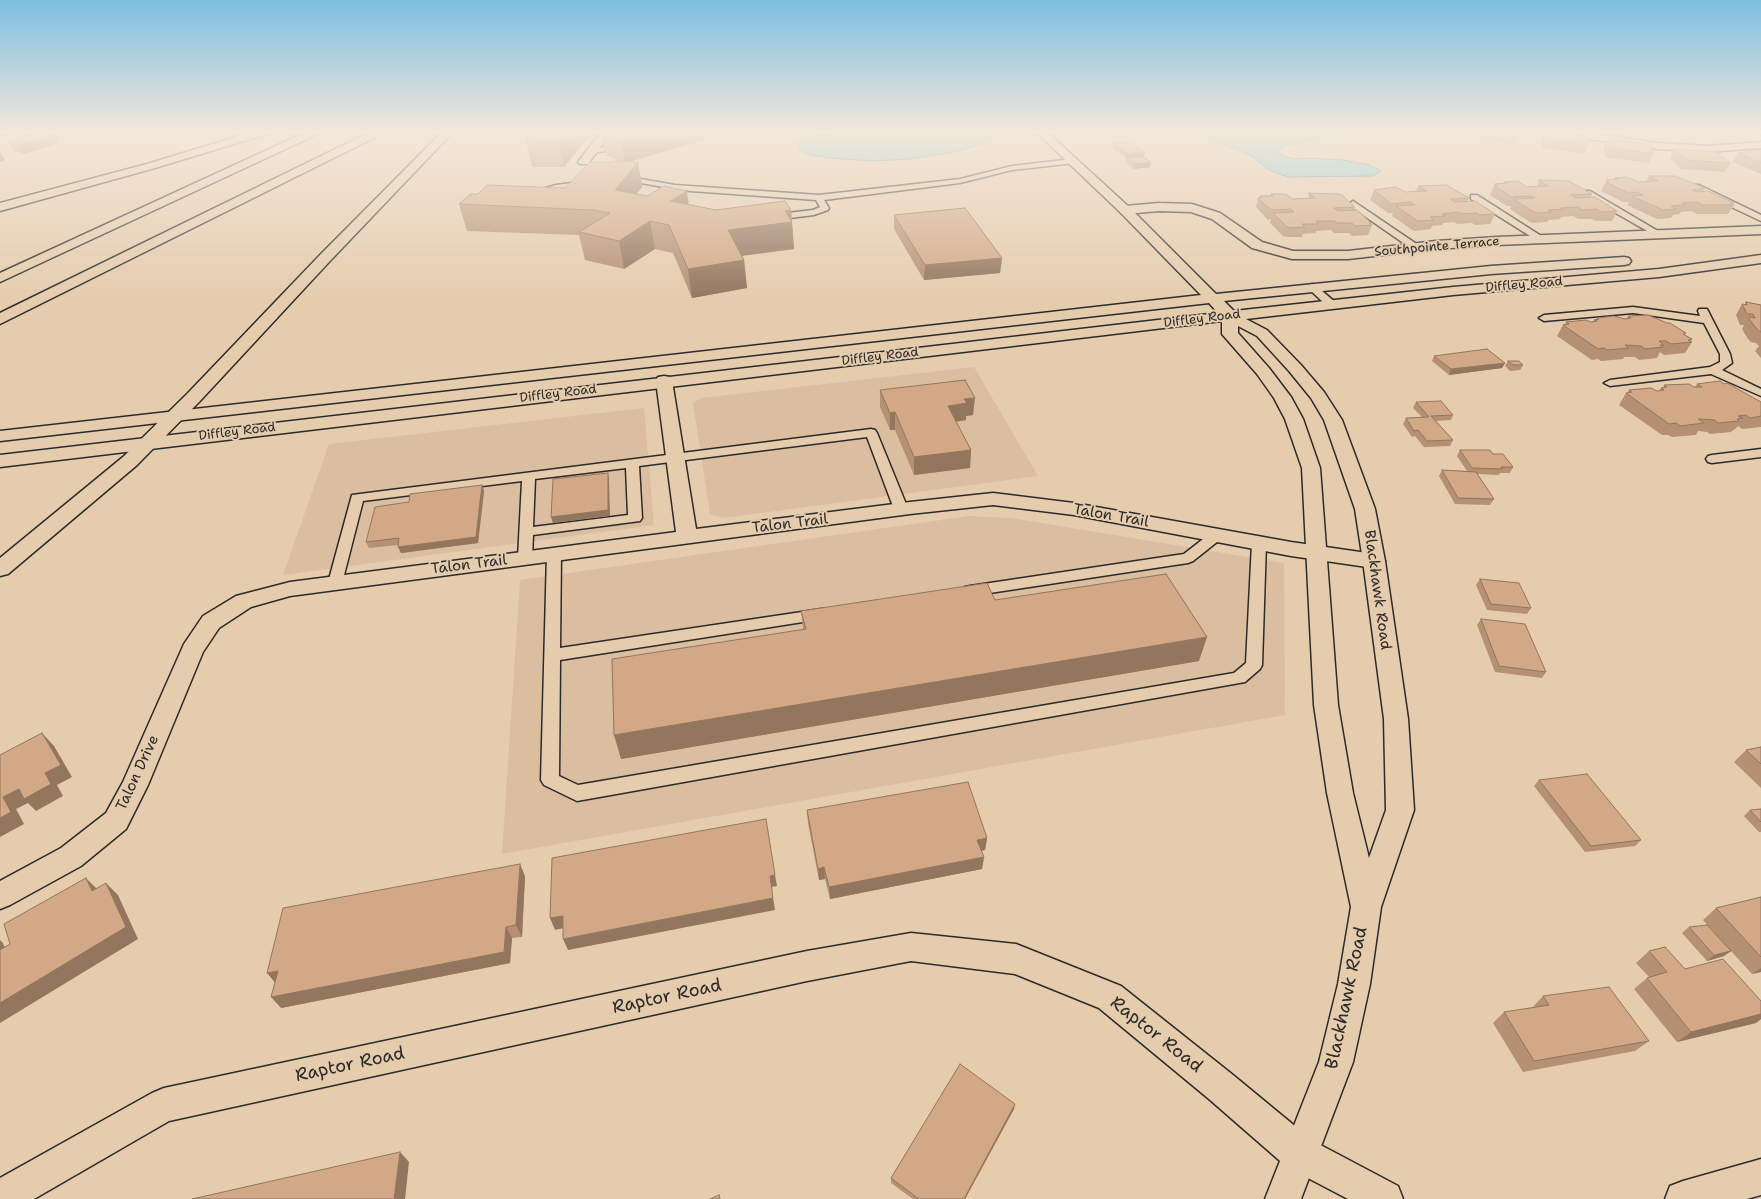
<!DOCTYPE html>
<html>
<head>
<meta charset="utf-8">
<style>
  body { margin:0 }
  canvas { display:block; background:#e5ccad }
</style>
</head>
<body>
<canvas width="1761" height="1199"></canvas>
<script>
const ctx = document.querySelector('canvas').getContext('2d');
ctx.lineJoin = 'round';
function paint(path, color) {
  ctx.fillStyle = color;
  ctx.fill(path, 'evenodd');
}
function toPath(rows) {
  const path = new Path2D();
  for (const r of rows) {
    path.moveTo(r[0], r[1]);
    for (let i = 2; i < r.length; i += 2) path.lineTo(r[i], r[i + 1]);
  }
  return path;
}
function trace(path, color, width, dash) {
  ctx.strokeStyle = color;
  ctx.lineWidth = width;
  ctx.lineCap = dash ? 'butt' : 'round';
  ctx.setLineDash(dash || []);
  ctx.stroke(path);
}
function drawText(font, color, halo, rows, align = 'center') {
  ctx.font = font + ' "Shantell Sans",sans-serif';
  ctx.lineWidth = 4;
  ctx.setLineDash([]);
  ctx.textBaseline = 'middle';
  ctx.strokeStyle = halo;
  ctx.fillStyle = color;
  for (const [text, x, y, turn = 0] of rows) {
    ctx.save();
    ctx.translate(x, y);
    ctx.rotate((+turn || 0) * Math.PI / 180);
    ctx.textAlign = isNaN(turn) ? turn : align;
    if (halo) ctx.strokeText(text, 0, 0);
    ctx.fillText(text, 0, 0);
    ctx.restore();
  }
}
paint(toPath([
  [974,367,1038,476,724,518,710,514,693,403,701,398],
  [644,408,654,525,283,575,329,444],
  [969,516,1011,518,1284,563,1285,715,502,854,520,580]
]), '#dbbe9f');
const water = toPath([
  [842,132,994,132,997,136,984,143,959,151,909,159,873,161,829,158,810,155,801,151,797,144,809,138,842,132],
  [1193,132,1357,132,1349,136,1316,139,1288,145,1278,151,1284,157,1295,159,1309,158,1343,160,1369,165,1381,171,1373,176,1288,177,1269,170,1252,156,1193,132]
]);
paint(water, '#7dced7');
trace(water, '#5c8d92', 1);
const lane = toPath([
  [657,132,668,132,614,150,592,153,588,151,592,149,613,146,657,132],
  [1072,159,1075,159,1075,163,1012,170,960,183,824,200,829,208,828,210,814,215,773,220,769,217,770,215,813,210,820,207,816,200,677,190,662,205,659,206,655,203,669,188,635,182,621,182,617,180,621,178,635,178,675,185,819,195,960,179,1012,166,1072,159],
  [587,181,590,181,590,185,557,189,534,196,530,194,531,192,556,185,587,181],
  [1693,185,1699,185,1761,215,1761,221,1693,189,1693,185],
  [1584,191,1590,191,1663,234,1662,236,1656,236,1584,195,1584,191],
  [1471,195,1477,195,1546,239,1541,242,1538,241,1471,199,1471,195],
  [1353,201,1418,245,1420,247,1418,249,1412,249,1350,206,1349,204,1353,201],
  [1312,284,1315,285,1335,302,1336,304,1335,306,1327,306,1309,289,1307,287,1312,284],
  [1633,307,1700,316,1698,311,1699,309,1707,309,1730,354,1732,363,1722,370,1761,389,1761,396,1711,374,1610,386,1604,383,1610,380,1710,367,1720,362,1720,354,1704,323,1633,313,1544,321,1539,318,1544,315,1633,307],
  [871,429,875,430,877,433,908,509,906,512,896,512,894,509,867,437,639,466,642,518,640,521,533,535,532,558,530,561,525,563,520,561,518,558,522,481,363,501,342,583,340,586,335,588,330,586,328,583,352,495,871,429],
  [626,468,628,515,533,527,535,479,626,468],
  [1761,449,1761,457,1712,463,1708,462,1706,459,1708,456,1712,455,1761,449],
  [1217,531,1222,532,1224,535,1222,538,1193,561,1188,563,970,596,965,595,963,591,965,587,970,586,1184,554,1212,532,1217,531],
  [1259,539,1264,540,1266,543,1262,665,1260,669,1245,682,577,801,544,785,541,780,547,554,549,551,554,549,559,551,561,554,560,648,822,609,827,610,830,614,827,618,822,619,560,660,559,776,578,785,1234,673,1246,663,1252,543,1254,540,1259,539]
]);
const street = toPath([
  [0,132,6,132,4,135,0,136,0,132],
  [601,132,611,132,588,164,580,164,578,162,601,132],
  [1555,132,1582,132,1658,143,1708,146,1761,142,1761,148,1708,152,1658,149,1560,135,1555,132],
  [1159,203,1192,204,1220,213,1262,242,1293,251,1348,251,1436,241,1497,237,1761,226,1761,234,1497,245,1436,249,1348,259,1292,259,1252,248,1212,219,1191,212,1159,211,1125,214,1121,213,1119,210,1121,207,1125,206,1159,203],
  [664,376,670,377,672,381,696,529,910,502,993,493,1074,503,1291,542,1374,554,1381,556,1385,561,1381,566,1374,568,1291,556,1074,515,993,505,910,514,290,596,251,607,219,628,203,652,148,785,126,829,81,866,10,905,0,909,0,881,61,848,106,813,123,782,184,644,203,616,236,596,290,582,676,532,656,381,658,377,664,376],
  [911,933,1016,944,1121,986,1233,1075,1313,1141,1398,1186,1403,1199,1348,1199,1287,1167,1209,1099,1099,1008,1015,974,911,961,807,981,169,1121,34,1199,0,1199,0,1178,152,1093,164,1088,807,951,911,933],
  [1761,1159,1761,1195,1747,1199,1665,1199,1670,1186,1683,1181,1761,1159]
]);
const secondary = toPath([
  [1036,132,1047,132,1129,207,1216,294,1491,266,1624,257,1629,258,1631,261,1629,264,1624,265,1491,274,1224,301,1234,311,1453,287,1659,269,1761,255,1761,263,1659,277,1453,295,1246,319,1267,330,1301,365,1324,392,1342,420,1375,509,1385,561,1408,719,1414,810,1381,907,1370,984,1353,1062,1301,1199,1265,1199,1319,1062,1338,984,1351,907,1327,793,1314,705,1302,468,1285,419,1274,398,1257,374,1222,334,1222,321,0,467,0,455,1218,313,1209,303,0,441,0,431,1201,295,1121,213,1036,132],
  [1238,326,1257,336,1289,371,1311,398,1324,420,1355,509,1363,561,1384,719,1386,810,1369,858,1353,793,1338,705,1320,468,1303,419,1291,397,1269,368,1238,333,1238,326]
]);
const highway = toPath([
  [252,132,268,132,267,134,155,168,0,211,0,203,147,164,252,132],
  [306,132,319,132,318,134,0,282,0,273,306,132],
  [370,132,383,132,382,134,0,324,0,313,370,132],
  [442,132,453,132,329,262,200,401,137,465,8,574,0,576,0,558,123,457,188,393,319,256,442,132]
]);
trace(lane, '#2b2b2b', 3);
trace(street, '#2b2b2b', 3);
trace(secondary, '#2b2b2b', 3);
trace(highway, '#2b2b2b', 3);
paint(lane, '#e5ccad');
paint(street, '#e5ccad');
paint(secondary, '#e5ccad');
paint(highway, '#e5ccad');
paint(toPath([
  [592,132,564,167,532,167,526,142,527,141,526,137],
  [602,132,729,132,725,133,723,132,704,138,704,140,629,162,638,162,642,187,636,194,716,210,791,210,794,249,742,256,744,260,747,288,692,298,673,253,655,249,624,269,585,260,579,235,467,231,459,204,478,194,565,188,613,162,622,162,606,155],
  [1092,132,1128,132,1127,136,1099,138],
  [1473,132,1518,132,1517,136,1510,144,1471,137],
  [1545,132,1556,132,1588,146,1584,154,1542,148,1542,139],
  [1654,132,1692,132,1690,135,1657,134],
  [58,136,59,141,51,145,24,154,14,151,9,142],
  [1608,138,1653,154,1649,163,1605,157,1604,147],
  [1113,144,1145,152,1144,157,1143,157,1151,162,1150,167,1134,169,1126,163,1126,158,1112,148],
  [1674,149,1730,163,1725,172,1681,169,1670,158],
  [1761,150,1761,174,1733,162,1738,153],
  [1649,176,1705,188,1703,192,1734,205,1728,214,1697,214,1691,211,1681,212,1680,214,1673,215,1671,218,1657,219,1627,205,1629,202,1623,202,1601,191,1607,180,1614,180,1615,178,1638,182,1646,182],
  [1539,180,1592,194,1591,197,1617,211,1612,221,1596,221,1592,219,1578,219,1573,216,1561,217,1560,219,1549,220,1547,222,1532,223,1528,221,1510,209,1511,206,1507,206,1490,195,1495,184,1504,183,1504,182,1526,187,1537,186],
  [1418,186,1469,198,1467,201,1495,214,1490,224,1475,225,1472,223,1457,224,1454,222,1443,223,1442,225,1432,226,1431,229,1414,231,1392,216,1393,213,1388,213,1370,200,1374,190,1405,192,1416,192],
  [1309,193,1355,207,1354,211,1371,223,1371,224,1372,225,1368,235,1352,236,1349,233,1334,233,1331,230,1316,231,1316,233,1303,234,1302,237,1288,237,1283,236,1270,223,1271,219,1268,220,1256,207,1258,198,1260,198,1260,196,1271,196,1271,194,1292,199,1308,199],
  [894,215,1002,258,1000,273,924,280,894,229],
  [1746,302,1761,305,1761,358,1755,351,1759,346,1756,343,1751,342,1748,339,1742,329,1744,325,1740,325,1736,315,1742,304,1745,304],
  [1628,316,1685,335,1692,339,1690,341,1692,342,1685,353,1664,355,1660,352,1657,358,1639,360,1635,357,1624,357,1623,359,1601,361,1598,359,1592,360,1557,336,1563,325,1565,324,1566,322,1593,322,1594,320,1596,320,1597,318,1625,319,1626,319],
  [1434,356,1505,363,1502,368,1449,375,1432,361],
  [1508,361,1523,365,1520,370,1510,371,1505,366],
  [1697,384,1724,384,1761,402,1761,427,1742,429,1738,426,1734,430,1733,430,1731,432,1710,434,1707,432,1698,431,1696,435,1672,437,1668,435,1662,435,1619,405,1626,393,1627,393,1629,390,1657,391,1659,391,1661,388,1663,388,1664,385,1694,387,1695,387],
  [880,390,973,415,966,416,966,420,956,422,971,450,970,468,914,475,895,430,890,430,880,407],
  [1416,402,1453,415,1451,420,1436,421,1453,440,1450,446,1424,447,1415,436,1412,437,1403,424,1406,418,1422,417,1413,408],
  [1460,450,1493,454,1513,467,1510,473,1500,473,1499,475,1477,474,1494,499,1490,505,1455,504,1439,476,1442,470,1467,471,1457,456],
  [482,485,484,491,478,543,401,553,398,545,369,548,366,542,409,502],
  [1480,579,1531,608,1527,614,1487,610,1476,585],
  [801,611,1199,661,621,759,803,629],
  [1481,619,1546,672,1542,678,1495,672,1477,625],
  [1761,747,1761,788,1734,762,1746,750],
  [1539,780,1641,840,1635,846,1585,852,1534,786],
  [1761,809,1761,832,1759,832,1744,816,1750,810],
  [807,810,987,838,985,850,981,851,984,857,982,869,830,899,825,879,819,880,808,823],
  [525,876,522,937,512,938,510,963,281,1008],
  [1761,897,1761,972,1752,974,1731,951,1724,956,1707,961,1682,933,1689,927,1726,946,1703,920,1716,908],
  [1649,951,1685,969,1761,1001,1761,1019,1756,1023,1677,1042,1634,989,1647,978,1649,977,1636,963],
  [1543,996,1649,1041,1635,1051,1523,1072,1493,1023,1504,1012,1532,1008],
  [1014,1109,965,1199,913,1199,891,1183,891,1178]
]), '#b59073');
paint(toPath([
  [51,132,55,132,59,141,51,145,24,154,18,145],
  [568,132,592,132,564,167,559,143],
  [645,132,723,132,704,138,704,140,625,163,621,139],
  [1100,132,1128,132,1127,136,1099,138],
  [1517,132,1518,132,1517,136,1510,144,1514,135],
  [0,152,5,160,0,162],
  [1145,152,1144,157,1127,159,1128,154],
  [638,162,642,187,620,216,615,190],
  [1151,162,1150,167,1134,169,1135,164],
  [687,191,690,217,670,201],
  [791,210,794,249,731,257,728,230,785,211],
  [650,221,655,249,624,269,619,241],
  [1002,258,1000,273,924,280,925,265],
  [744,260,747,288,692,298,688,269],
  [1505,363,1502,368,1449,375,1451,369],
  [975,398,973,415,966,416,966,420,947,423,948,406,964,399],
  [895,412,895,430,890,430,890,413],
  [971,450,970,468,914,475,914,457],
  [608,473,609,479,610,516,553,523,551,517],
  [482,485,484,491,478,543,401,553,398,547],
  [1207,637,1199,661,621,759,614,735],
  [42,733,54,746,72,777,57,785,63,796,36,811,28,803,16,809,24,824,0,837,0,818,3,797,45,773],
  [987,838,985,850,976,852,977,840],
  [984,857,982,869,830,899,829,887],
  [520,864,525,876,522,937,516,925],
  [824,867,825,879,819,880,818,869],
  [775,875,777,886,771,887,770,876],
  [86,878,98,890,92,891],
  [106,883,118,895,138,939,0,1023,0,1003],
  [773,898,775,910,568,950,563,939],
  [563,916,568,927,555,930,550,918],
  [506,927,512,938,510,963,281,1008,271,997],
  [0,940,3,943,11,964,0,955],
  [1731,951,1724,956,1707,961,1714,955],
  [1761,968,1761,972,1752,974],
  [278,971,277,985,267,973],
  [1761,1014,1761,1019,1756,1023,1677,1042,1691,1032],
  [1015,1104,1014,1109,965,1199,964,1199],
  [400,1152,409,1162,405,1199,394,1199]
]), '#93765e');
const building = toPath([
  [36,132,55,132,46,137,18,145,9,142,33,135,36,132],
  [531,132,568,132,559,143,526,142,531,137,526,137,531,132],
  [604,132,645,132,621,139,604,132],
  [1494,132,1517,132,1514,135,1494,132],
  [1545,132,1556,132,1587,136,1588,146,1546,139,1545,132],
  [1608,138,1651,145,1653,154,1609,148,1608,138],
  [1130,142,1145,152,1128,154,1113,144,1130,142],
  [1674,149,1717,152,1730,163,1686,160,1674,149],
  [1761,150,1761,163,1738,153,1761,150],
  [1143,157,1151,162,1135,164,1126,158,1143,157],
  [614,161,638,162,615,190,647,196,664,186,687,191,670,201,716,210,785,201,791,210,785,211,792,222,728,230,744,260,688,269,669,225,650,221,619,241,579,232,610,213,593,210,459,204,471,194,478,194,487,185,565,188,590,162,613,162,614,161],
  [1649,176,1675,176,1705,188,1692,190,1698,192,1708,191,1734,203,1730,203,1734,205,1703,205,1697,202,1682,203,1685,205,1671,206,1676,209,1663,210,1632,196,1643,195,1637,192,1628,193,1606,182,1609,182,1607,180,1618,179,1615,178,1627,177,1638,182,1658,181,1649,176],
  [1539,180,1569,181,1592,194,1571,195,1576,198,1595,197,1617,211,1601,212,1597,209,1582,210,1578,207,1561,208,1564,209,1548,210,1552,212,1537,213,1532,211,1514,199,1535,198,1531,196,1511,197,1494,185,1497,185,1495,184,1507,183,1504,182,1518,181,1526,187,1548,186,1539,180],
  [1446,185,1469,198,1450,199,1455,202,1475,201,1495,214,1480,215,1476,213,1461,214,1458,212,1442,214,1446,216,1430,217,1434,220,1418,221,1396,206,1415,205,1411,202,1391,204,1374,190,1396,187,1405,192,1427,191,1418,186,1446,185],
  [1309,193,1337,194,1342,195,1355,207,1334,208,1338,211,1357,210,1371,223,1369,223,1372,225,1355,226,1352,223,1337,223,1334,221,1316,221,1319,224,1302,224,1305,227,1290,228,1286,226,1273,213,1294,212,1291,209,1271,210,1258,198,1262,197,1260,196,1273,196,1271,194,1286,194,1292,199,1315,198,1309,193],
  [965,208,1002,258,925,265,894,215,965,208],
  [1746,302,1761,305,1761,332,1759,331,1756,328,1749,319,1750,317,1755,318,1753,314,1747,314,1742,304,1747,305,1746,302],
  [1648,315,1667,323,1670,323,1686,333,1683,334,1692,339,1688,340,1692,342,1671,344,1666,341,1659,341,1664,345,1660,345,1663,347,1645,349,1641,346,1625,345,1629,348,1607,350,1604,348,1598,349,1563,325,1569,324,1566,322,1586,320,1591,322,1597,321,1594,320,1599,319,1597,318,1614,316,1625,319,1631,318,1628,316,1648,315],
  [1487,349,1505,363,1451,369,1434,356,1487,349],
  [1508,361,1519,361,1523,365,1513,365,1508,361],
  [965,380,975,398,964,399,967,403,948,406,971,450,914,457,895,412,890,413,880,390,965,380],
  [1720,381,1724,384,1727,383,1761,402,1761,416,1750,418,1746,415,1738,416,1743,418,1737,419,1739,421,1718,423,1715,420,1698,419,1704,423,1680,426,1676,423,1669,424,1626,393,1632,392,1629,390,1651,388,1657,391,1664,390,1661,388,1667,387,1664,385,1689,384,1694,387,1702,387,1697,384,1720,381],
  [1441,401,1453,415,1431,416,1453,440,1427,441,1418,430,1414,431,1406,418,1429,417,1416,402,1441,401],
  [1460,450,1490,450,1493,454,1503,454,1513,467,1501,467,1502,469,1472,468,1460,450],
  [1442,470,1476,472,1494,499,1458,498,1442,470],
  [608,473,608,510,551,517,553,479,608,473],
  [482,485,476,537,398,547,399,538,366,542,375,507,409,502,410,494,482,485],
  [1166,574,1207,637,614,735,612,659,806,629,801,611,987,583,995,600,1166,574],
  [1480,579,1519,583,1531,608,1491,604,1480,579],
  [1481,619,1525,624,1546,672,1499,666,1481,619],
  [42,733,61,765,45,773,51,784,24,799,19,789,3,797,11,812,0,818,0,755,42,733],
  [1761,747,1761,764,1746,750,1761,747],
  [1587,774,1641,840,1591,846,1539,780,1587,774],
  [968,782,987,838,977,840,984,857,829,887,824,867,818,869,807,810,968,782],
  [1761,809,1761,822,1750,810,1761,809],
  [766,819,775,875,770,876,773,898,563,939,563,916,550,918,552,858,766,819],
  [520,864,516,925,506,927,504,952,271,997,278,971,267,973,283,908,520,864],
  [86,878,92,891,106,883,126,927,0,1003,0,950,10,944,4,924,86,878],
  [1761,897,1761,957,1716,908,1761,897],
  [1707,925,1731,951,1714,955,1689,927,1707,925],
  [1665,947,1685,969,1723,959,1761,1001,1761,1014,1691,1032,1647,978,1667,972,1649,951,1665,947],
  [1609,987,1649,1041,1534,1061,1504,1012,1549,1005,1543,996,1609,987],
  [960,1064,1015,1104,964,1199,919,1199,891,1178,960,1064],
  [400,1152,394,1199,192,1199,400,1152],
  [719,1195,720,1199,710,1199,719,1195]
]);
paint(building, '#d2a886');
trace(building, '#93765e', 1);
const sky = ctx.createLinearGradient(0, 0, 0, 300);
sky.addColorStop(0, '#7dbee1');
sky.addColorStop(0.44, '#f3e8da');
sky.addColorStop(1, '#f3e8da00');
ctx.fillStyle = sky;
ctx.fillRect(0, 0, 1761, 300);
drawText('13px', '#2b2b2b', '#e5ccad', [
  ["Southpointe Terrace",1437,247,-5],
  ["Diffley Road",1524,285,-5],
  ["Diffley Road",1202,319,-7],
  ["Diffley Road",880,357,-7],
  ["Diffley Road",558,394,-7],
  ["Diffley Road",237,432,-7]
]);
drawText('15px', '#2b2b2b', '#e5ccad', [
  ["Talon Trail",1111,516,10],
  ["Talon Trail",790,524,-7],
  ["Talon Trail",469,565,-7],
  ["Blackhawk Road",1377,590,82],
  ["Talon Drive",138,773,-65]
]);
drawText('18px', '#2b2b2b', '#e5ccad', [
  ["Raptor Road",667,997,-12],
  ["Blackhawk Road",1347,998,-78],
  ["Raptor Road",1156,1035,38],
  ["Raptor Road",350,1065,-12]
]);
</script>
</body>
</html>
